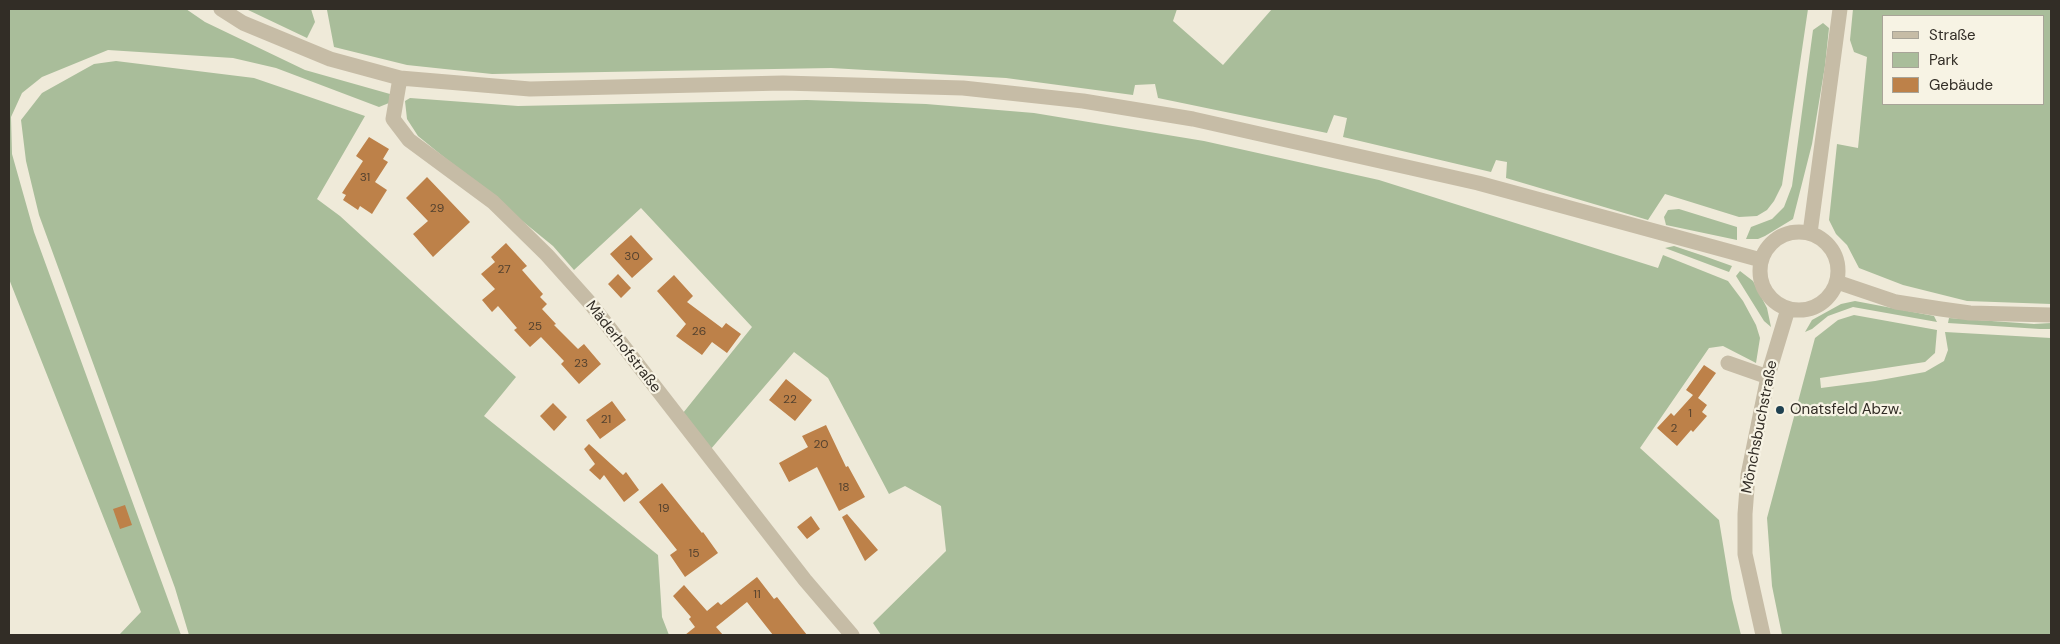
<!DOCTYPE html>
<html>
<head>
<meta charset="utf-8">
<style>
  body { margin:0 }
  #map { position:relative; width:2060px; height:644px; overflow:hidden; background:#efead9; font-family:"DM Sans",sans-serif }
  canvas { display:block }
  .frame { position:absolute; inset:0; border:10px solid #322d26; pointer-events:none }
  .legend { position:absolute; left:1882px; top:15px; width:162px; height:90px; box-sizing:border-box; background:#f7f3e4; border:1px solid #a8a498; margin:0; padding:6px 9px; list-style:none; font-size:15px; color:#322d26 }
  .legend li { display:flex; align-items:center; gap:10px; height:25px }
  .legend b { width:25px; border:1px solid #a8a498 }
</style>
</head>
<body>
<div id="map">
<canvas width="2060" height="644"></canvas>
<div class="frame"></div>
<ul class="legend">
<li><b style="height:6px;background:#c6bca6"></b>Straße</li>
<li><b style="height:14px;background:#a9bd9a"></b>Park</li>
<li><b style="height:14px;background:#bd8149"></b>Gebäude</li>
</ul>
</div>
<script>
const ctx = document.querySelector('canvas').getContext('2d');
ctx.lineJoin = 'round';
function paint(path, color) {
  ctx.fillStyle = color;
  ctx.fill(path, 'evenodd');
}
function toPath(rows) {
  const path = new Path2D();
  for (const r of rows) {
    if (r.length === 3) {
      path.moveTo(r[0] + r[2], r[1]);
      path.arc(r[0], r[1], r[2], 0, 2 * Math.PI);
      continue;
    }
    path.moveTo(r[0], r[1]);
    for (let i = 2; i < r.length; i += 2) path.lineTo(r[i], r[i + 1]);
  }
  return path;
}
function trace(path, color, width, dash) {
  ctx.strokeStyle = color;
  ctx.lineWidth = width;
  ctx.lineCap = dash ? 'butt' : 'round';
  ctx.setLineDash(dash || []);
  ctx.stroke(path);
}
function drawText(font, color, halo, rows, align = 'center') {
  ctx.font = font + ' "DM Sans",sans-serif';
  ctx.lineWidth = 4.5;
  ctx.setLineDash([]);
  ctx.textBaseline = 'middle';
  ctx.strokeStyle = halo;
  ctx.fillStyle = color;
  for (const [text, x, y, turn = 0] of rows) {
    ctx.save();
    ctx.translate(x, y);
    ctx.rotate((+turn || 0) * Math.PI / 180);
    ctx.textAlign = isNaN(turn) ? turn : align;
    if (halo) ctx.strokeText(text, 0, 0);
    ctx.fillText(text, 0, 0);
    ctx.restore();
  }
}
paint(toPath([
  [9,9,186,9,205,22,305,70,390,94,389,103,379,107,276,68,233,58,108,50,42,77,22,93,11,117,12,154,34,232,181,635,119,635,141,612,9,279],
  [246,9,311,9,315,22,307,38],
  [329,9,1177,9,1173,21,1223,65,1272,9,1808,9,1782,185,1774,201,1767,210,1757,216,1739,217,1665,194,1648,220,1506,178,1507,162,1496,160,1491,172,1343,137,1347,118,1334,115,1327,133,1158,98,1155,84,1135,85,1133,95,1006,78,831,68,492,74,407,65,334,47,327,10],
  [1853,9,2051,9,2051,304,1967,301,1903,285,1859,268,1847,245,1836,234,1829,220,1837,144,1858,148,1867,57,1854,52,1850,40],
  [1884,16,2044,16,2044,104,1884,104],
  [1823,23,1829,28,1825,66,1812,144,1793,219,1765,236,1758,239,1746,239,1751,227,1772,219,1784,207,1792,186,1813,30],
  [116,61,254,78,365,116,317,199,340,216,516,377,484,416,658,555,662,617,669,635,189,635,175,588,39,215,26,161,21,120,42,93,94,64],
  [410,98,518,106,807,100,926,104,1034,113,1204,141,1379,180,1658,268,1663,255,1728,281,1743,301,1756,325,1760,338,1756,363,1723,346,1709,348,1640,448,1719,520,1732,599,1741,635,881,635,873,623,946,551,941,506,905,486,889,494,828,378,794,352,710,450,683,413,752,327,641,208,574,270,553,246,418,136,407,119,405,101],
  [1679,209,1737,227,1737,240,1666,225,1664,217,1668,210],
  [1674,246,1704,256,1732,266,1729,272,1665,248],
  [1740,271,1753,281,1767,308,1771,327,1764,321,1736,276],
  [1855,301,1934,316,1937,322,1853,307,1828,316,1812,329,1805,332,1812,320,1841,304],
  [1854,315,1937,330,1935,353,1925,362,1820,378,1821,388,1875,381,1925,372,1944,361,1948,350,1945,332,2051,338,2051,635,1782,635,1772,586,1767,518,1815,338,1838,320],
  [1949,318,2034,324,2051,323,2051,329,2040,329,1948,323]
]), '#a9bd9a');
paint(toPath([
  [369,137,389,149,383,159,388,162,375,182,387,190,372,214,360,206,358,210,343,200,346,195,342,193,363,161,356,156],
  [427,177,470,222,433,257,413,234,428,221,406,198],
  [631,235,653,259,632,278,610,254],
  [506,243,527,266,522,270,543,294,540,297,547,304,542,309,556,324,554,325,578,349,584,344,601,364,579,384,561,364,564,361,541,337,530,347,514,330,517,328,498,306,492,312,482,300,495,289,481,274,495,262,491,257],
  [618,274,631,288,621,298,608,284],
  [674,275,693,296,687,302,722,328,726,323,741,334,727,353,712,342,702,355,676,336,686,324,657,291],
  [1704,365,1716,373,1698,398,1707,405,1702,412,1707,416,1693,432,1691,430,1677,446,1657,428,1671,413,1674,416,1693,395,1686,390],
  [786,379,812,400,795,421,769,400],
  [612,401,626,420,600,439,586,420],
  [553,403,567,417,554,431,540,416],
  [826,425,846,467,848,466,865,497,839,511,817,467,789,482,779,463,808,447,802,436],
  [589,444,623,475,626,472,639,490,624,502,604,475,600,480,589,470,595,464,584,449],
  [662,483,702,533,703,532,718,553,685,577,670,555,677,550,639,502],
  [125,505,132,525,120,529,113,509],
  [847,514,878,550,865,561,842,517],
  [811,516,820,529,807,539,797,527],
  [757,577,774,599,777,597,807,635,773,635,747,602,716,627,723,635,685,635,695,627,689,619,691,617,673,596,684,585,707,611,718,602,721,605]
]), '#bd8149');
trace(toPath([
  [221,9,243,23,330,59,400,78,530,89,783,83,963,88,1083,101,1193,119,1478,183,1761,260],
  [400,78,393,119,409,140,493,202,547,255,590,303,805,580,852,635],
  [1799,271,39],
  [1810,233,1840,9],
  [1837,282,1896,302,1941,309,1970,313,2051,315],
  [1728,363,1768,377],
  [1763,635,1745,554,1745,514,1748,475,1769,372,1788,309]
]), '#c6bca6', 15);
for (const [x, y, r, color] of [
  [1780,410,5,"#1f4151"]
]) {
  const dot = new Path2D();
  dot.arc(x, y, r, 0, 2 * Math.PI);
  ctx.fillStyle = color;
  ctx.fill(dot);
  trace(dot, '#f7f3e4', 2);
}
drawText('12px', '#55422f', null, [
  ["31",365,178],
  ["29",437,209],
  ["30",632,257],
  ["27",504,270],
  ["25",535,327],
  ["26",699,332],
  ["23",581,364],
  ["22",790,400],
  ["1",1690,414],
  ["21",606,420],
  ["2",1674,429],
  ["20",821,445],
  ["18",844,488],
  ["19",664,509],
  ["15",694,554],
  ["11",757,595]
]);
drawText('15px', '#322d26', '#f7f3e4', [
  ["Mäderhofstraße",623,347,52],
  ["Mönchsbuchstraße",1760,427,-79]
]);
drawText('15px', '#322d26', '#f7f3e4', [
  ["Onatsfeld Abzw.",1790,410]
], 'left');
</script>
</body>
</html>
